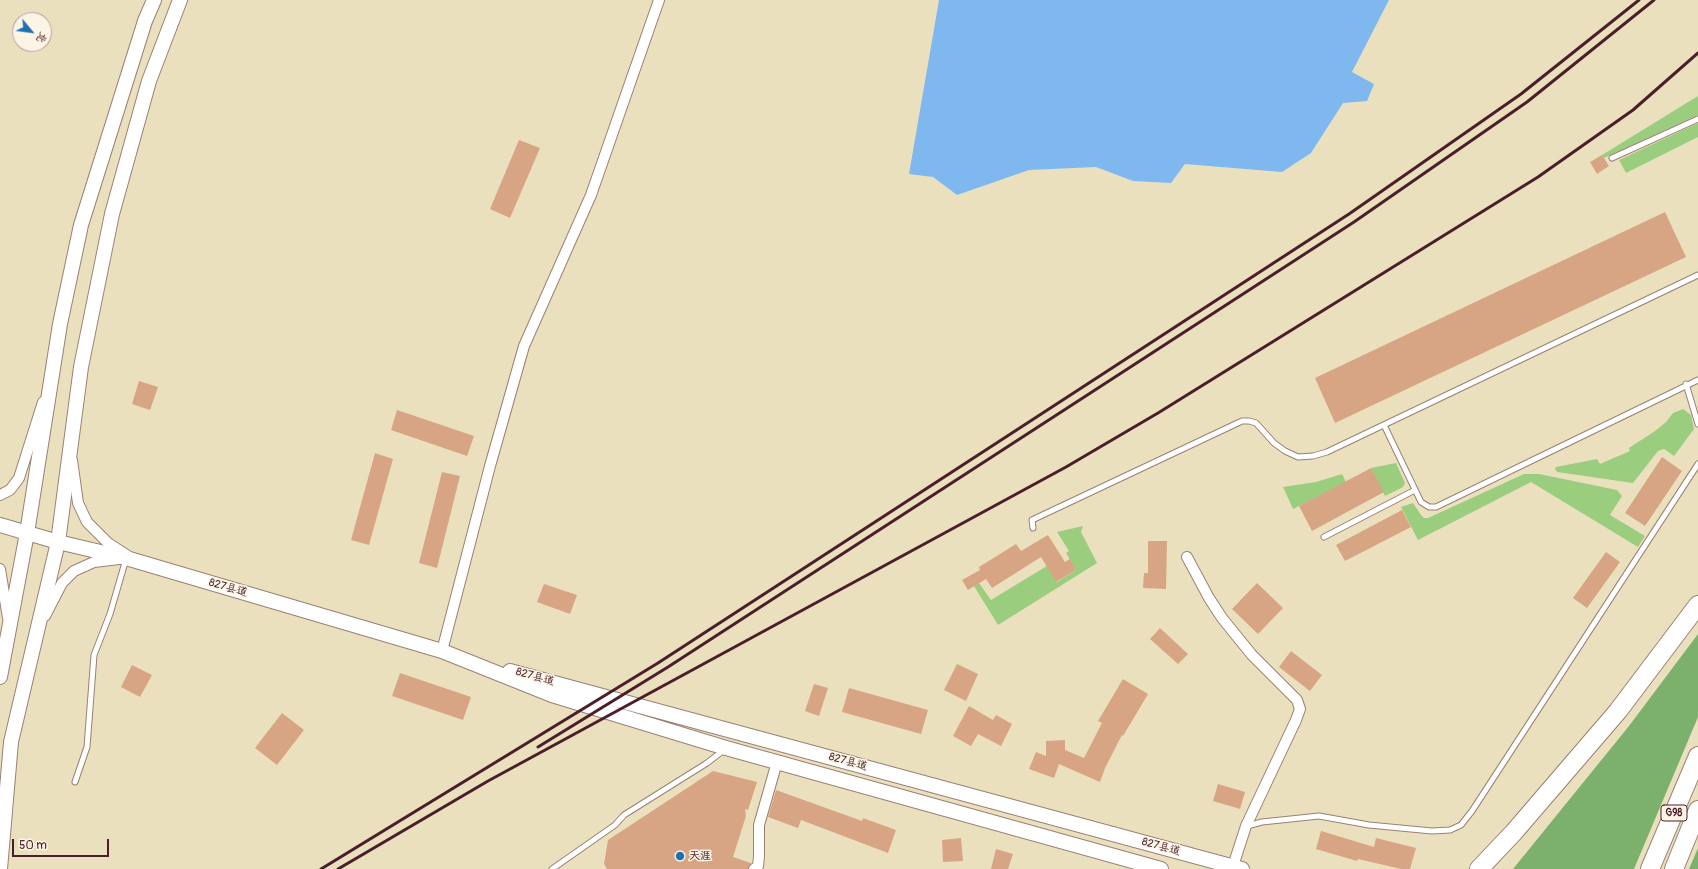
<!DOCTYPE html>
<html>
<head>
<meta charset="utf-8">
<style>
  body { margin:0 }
  #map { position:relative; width:1698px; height:869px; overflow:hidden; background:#ebe0bd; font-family:Pangolin,"LXGW WenKai TC",sans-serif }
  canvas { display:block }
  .north { position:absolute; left:12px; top:12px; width:40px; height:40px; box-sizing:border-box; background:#fcf5e5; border:1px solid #b59f9b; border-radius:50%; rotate:119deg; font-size:11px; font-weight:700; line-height:16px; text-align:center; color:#4a1f2b }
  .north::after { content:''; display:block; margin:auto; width:14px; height:18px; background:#1f6fb2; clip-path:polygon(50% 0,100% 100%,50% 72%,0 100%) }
  .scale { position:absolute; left:12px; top:839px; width:97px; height:18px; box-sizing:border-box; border:2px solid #4a1f2b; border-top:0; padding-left:5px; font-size:12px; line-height:14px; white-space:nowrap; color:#4a1f2b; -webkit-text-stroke:3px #fcf5e5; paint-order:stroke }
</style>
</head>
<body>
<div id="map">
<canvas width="1698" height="869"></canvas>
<div class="north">北</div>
<div class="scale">50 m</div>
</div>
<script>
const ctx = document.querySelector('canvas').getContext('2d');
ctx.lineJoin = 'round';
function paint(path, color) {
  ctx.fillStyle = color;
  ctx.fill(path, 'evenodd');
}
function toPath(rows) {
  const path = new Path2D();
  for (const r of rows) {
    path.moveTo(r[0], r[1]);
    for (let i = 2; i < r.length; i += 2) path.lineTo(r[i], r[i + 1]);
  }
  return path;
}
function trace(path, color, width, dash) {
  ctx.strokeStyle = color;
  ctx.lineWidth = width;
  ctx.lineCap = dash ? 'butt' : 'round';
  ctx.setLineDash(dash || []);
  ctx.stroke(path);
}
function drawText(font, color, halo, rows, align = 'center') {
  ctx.font = font + ' Pangolin,"LXGW WenKai TC",sans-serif';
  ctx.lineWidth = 3;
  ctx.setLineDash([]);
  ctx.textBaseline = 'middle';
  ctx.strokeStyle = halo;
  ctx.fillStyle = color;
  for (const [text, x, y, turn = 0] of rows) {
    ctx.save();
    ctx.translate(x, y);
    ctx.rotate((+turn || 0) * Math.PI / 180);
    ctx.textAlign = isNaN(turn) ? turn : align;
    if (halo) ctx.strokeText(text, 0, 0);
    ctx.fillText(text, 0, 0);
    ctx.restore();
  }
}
paint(toPath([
  [1698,96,1698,115,1604,158,1602,155],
  [1698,123,1698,137,1626,173,1619,160],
  [1683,409,1691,415,1694,429,1674,456,1664,449,1658,451,1633,483,1557,472,1555,469,1556,467,1597,459,1600,464,1630,451,1629,448,1655,431,1666,422,1673,413],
  [1396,463,1405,483,1403,487,1385,496,1371,468],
  [1342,474,1346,482,1293,509,1283,487,1316,482],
  [1524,474,1539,474,1617,490,1622,496,1610,515,1645,536,1638,547,1531,482,1418,540,1401,507,1413,503,1421,515,1424,518,1428,518],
  [1083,526,1081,532,1097,563,998,625,974,586,979,583,991,600,1060,558,1050,571,1057,582,1076,570,1066,553,1069,551,1057,532]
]), '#9acd7e');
paint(toPath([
  [1698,634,1698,717,1634,869,1513,869,1629,726],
  [1698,848,1698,869,1689,869]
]), '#7bb06d');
paint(toPath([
  [939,0,1389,0,1352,72,1374,84,1367,101,1343,103,1311,153,1282,172,1185,164,1171,183,1133,181,1096,167,1029,170,957,195,933,177,909,174]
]), '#7fb8ef');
paint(toPath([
  [519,140,540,148,510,218,490,209],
  [1602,155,1609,166,1597,174,1590,162],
  [1665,212,1686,257,1335,423,1315,378],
  [139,381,158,387,150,410,132,404],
  [397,410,474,436,467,456,391,430],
  [375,453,393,459,369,545,351,540],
  [1662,457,1682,471,1645,526,1625,513],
  [1371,468,1384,492,1312,531,1299,506],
  [442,472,460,476,437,568,419,563],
  [1402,510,1411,527,1345,561,1336,545],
  [1048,535,1065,562,1070,559,1076,570,1056,582,1041,557,992,588,986,579,968,590,962,580,980,570,979,567,1016,544,1021,551],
  [1148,541,1167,541,1166,589,1143,588,1144,573,1148,573],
  [1606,552,1620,562,1587,608,1573,598],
  [1257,583,1283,608,1258,634,1232,609],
  [544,584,577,595,570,614,537,602],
  [1160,628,1188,654,1178,664,1150,639],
  [1291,651,1322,675,1310,691,1279,667],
  [957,664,978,674,966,701,944,690],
  [132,665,152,675,140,697,121,687],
  [400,673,471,697,463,720,392,696],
  [1123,679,1148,694,1123,736,1122,735,1105,768,1100,782,1059,764,1054,778,1029,769,1036,752,1046,756,1046,741,1065,740,1065,750,1084,758,1102,723,1098,721],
  [814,684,828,688,819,716,805,711],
  [849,688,928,710,921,734,842,712],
  [969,706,993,720,996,715,1012,724,1001,746,978,734,971,746,953,736],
  [282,713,304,730,277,765,255,748],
  [713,771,757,782,748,810,745,809,746,816,733,857,751,863,748,869,607,869,604,864,608,840],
  [1218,784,1245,792,1240,809,1213,801],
  [776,790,862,821,863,818,896,830,888,853,801,820,798,828,768,817],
  [1321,831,1374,847,1376,838,1416,848,1410,869,1401,869,1358,859,1357,861,1316,849],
  [961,838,963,861,943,862,942,840],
  [996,849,1013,854,1008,869,991,869]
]), '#d7a584');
const lane = toPath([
  [1612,158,1698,119],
  [1686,384,1698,424],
  [1384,425,1421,502,1429,507,1436,507,1698,380],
  [1033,528,1032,520,1242,421,1249,421,1256,423,1274,443,1285,451,1298,457,1313,456,1327,452,1698,275],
  [1324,537,1415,490],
  [75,782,87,747,94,655,110,614,126,559],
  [1247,826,1262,822,1319,816,1369,825,1432,831,1450,830,1461,825,1472,811,1698,464],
  [552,869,615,825,624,815,707,763,724,750]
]);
const street = toPath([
  [72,460,78,503,87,522,108,543,128,556],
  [0,495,10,490,19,478,43,402],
  [1187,557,1209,598,1222,618,1252,655,1297,700,1300,709,1296,720,1246,826,1233,866],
  [0,569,8,618],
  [45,616,62,583,74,571,94,562,119,559],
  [442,651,490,466,524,346,591,195,659,0],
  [754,869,758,866,759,856,759,825,777,762]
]);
const secondary = toPath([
  [0,525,58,542,126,558,442,651,552,695,726,748,1161,869],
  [510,671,1242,869],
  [0,677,27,533,60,324,81,225,145,21,154,0],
  [0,869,11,742,58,542,81,367,112,214,149,81,180,0]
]);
const highway = toPath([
  [1479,869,1514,832,1618,711,1698,605],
  [1650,869,1698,756],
  [1674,869,1698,810]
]);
trace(lane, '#9a8074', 7);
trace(street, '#9a8074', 12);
trace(secondary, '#9a8074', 16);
trace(highway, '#9a8074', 20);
trace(lane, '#fff', 5);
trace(street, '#fff', 10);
trace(secondary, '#fff', 14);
trace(highway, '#fff', 18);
trace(toPath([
  [538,747,668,667,1354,222,1527,102,1654,0],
  [321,869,658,663,1349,214,1521,94,1639,0],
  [338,869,488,781,1066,467,1158,413,1538,177,1633,110,1698,53]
]), '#4a1f2b', 3);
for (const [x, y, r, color] of [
  [680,856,5,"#1f6fb2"]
]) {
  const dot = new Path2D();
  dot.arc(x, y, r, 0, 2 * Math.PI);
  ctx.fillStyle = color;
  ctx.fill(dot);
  trace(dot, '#fcf5e5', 1.5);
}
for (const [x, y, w] of [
  [1674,813,26]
]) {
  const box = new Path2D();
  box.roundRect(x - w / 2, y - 8, w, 16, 3);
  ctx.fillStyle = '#fcf5e5';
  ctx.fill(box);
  trace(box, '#4a1f2b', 1);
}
drawText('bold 10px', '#4a1f2b', null, [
  ["G98",1674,813]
]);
drawText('11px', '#4a1f2b', '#fcf5e5', [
  ["827县道",228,588,16],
  ["827县道",535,677,15],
  ["827县道",848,762,15],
  ["827县道",1161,847,15]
]);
drawText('bold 11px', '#4a1f2b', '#fcf5e5', [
  ["天涯",689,856]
], 'left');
</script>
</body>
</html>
